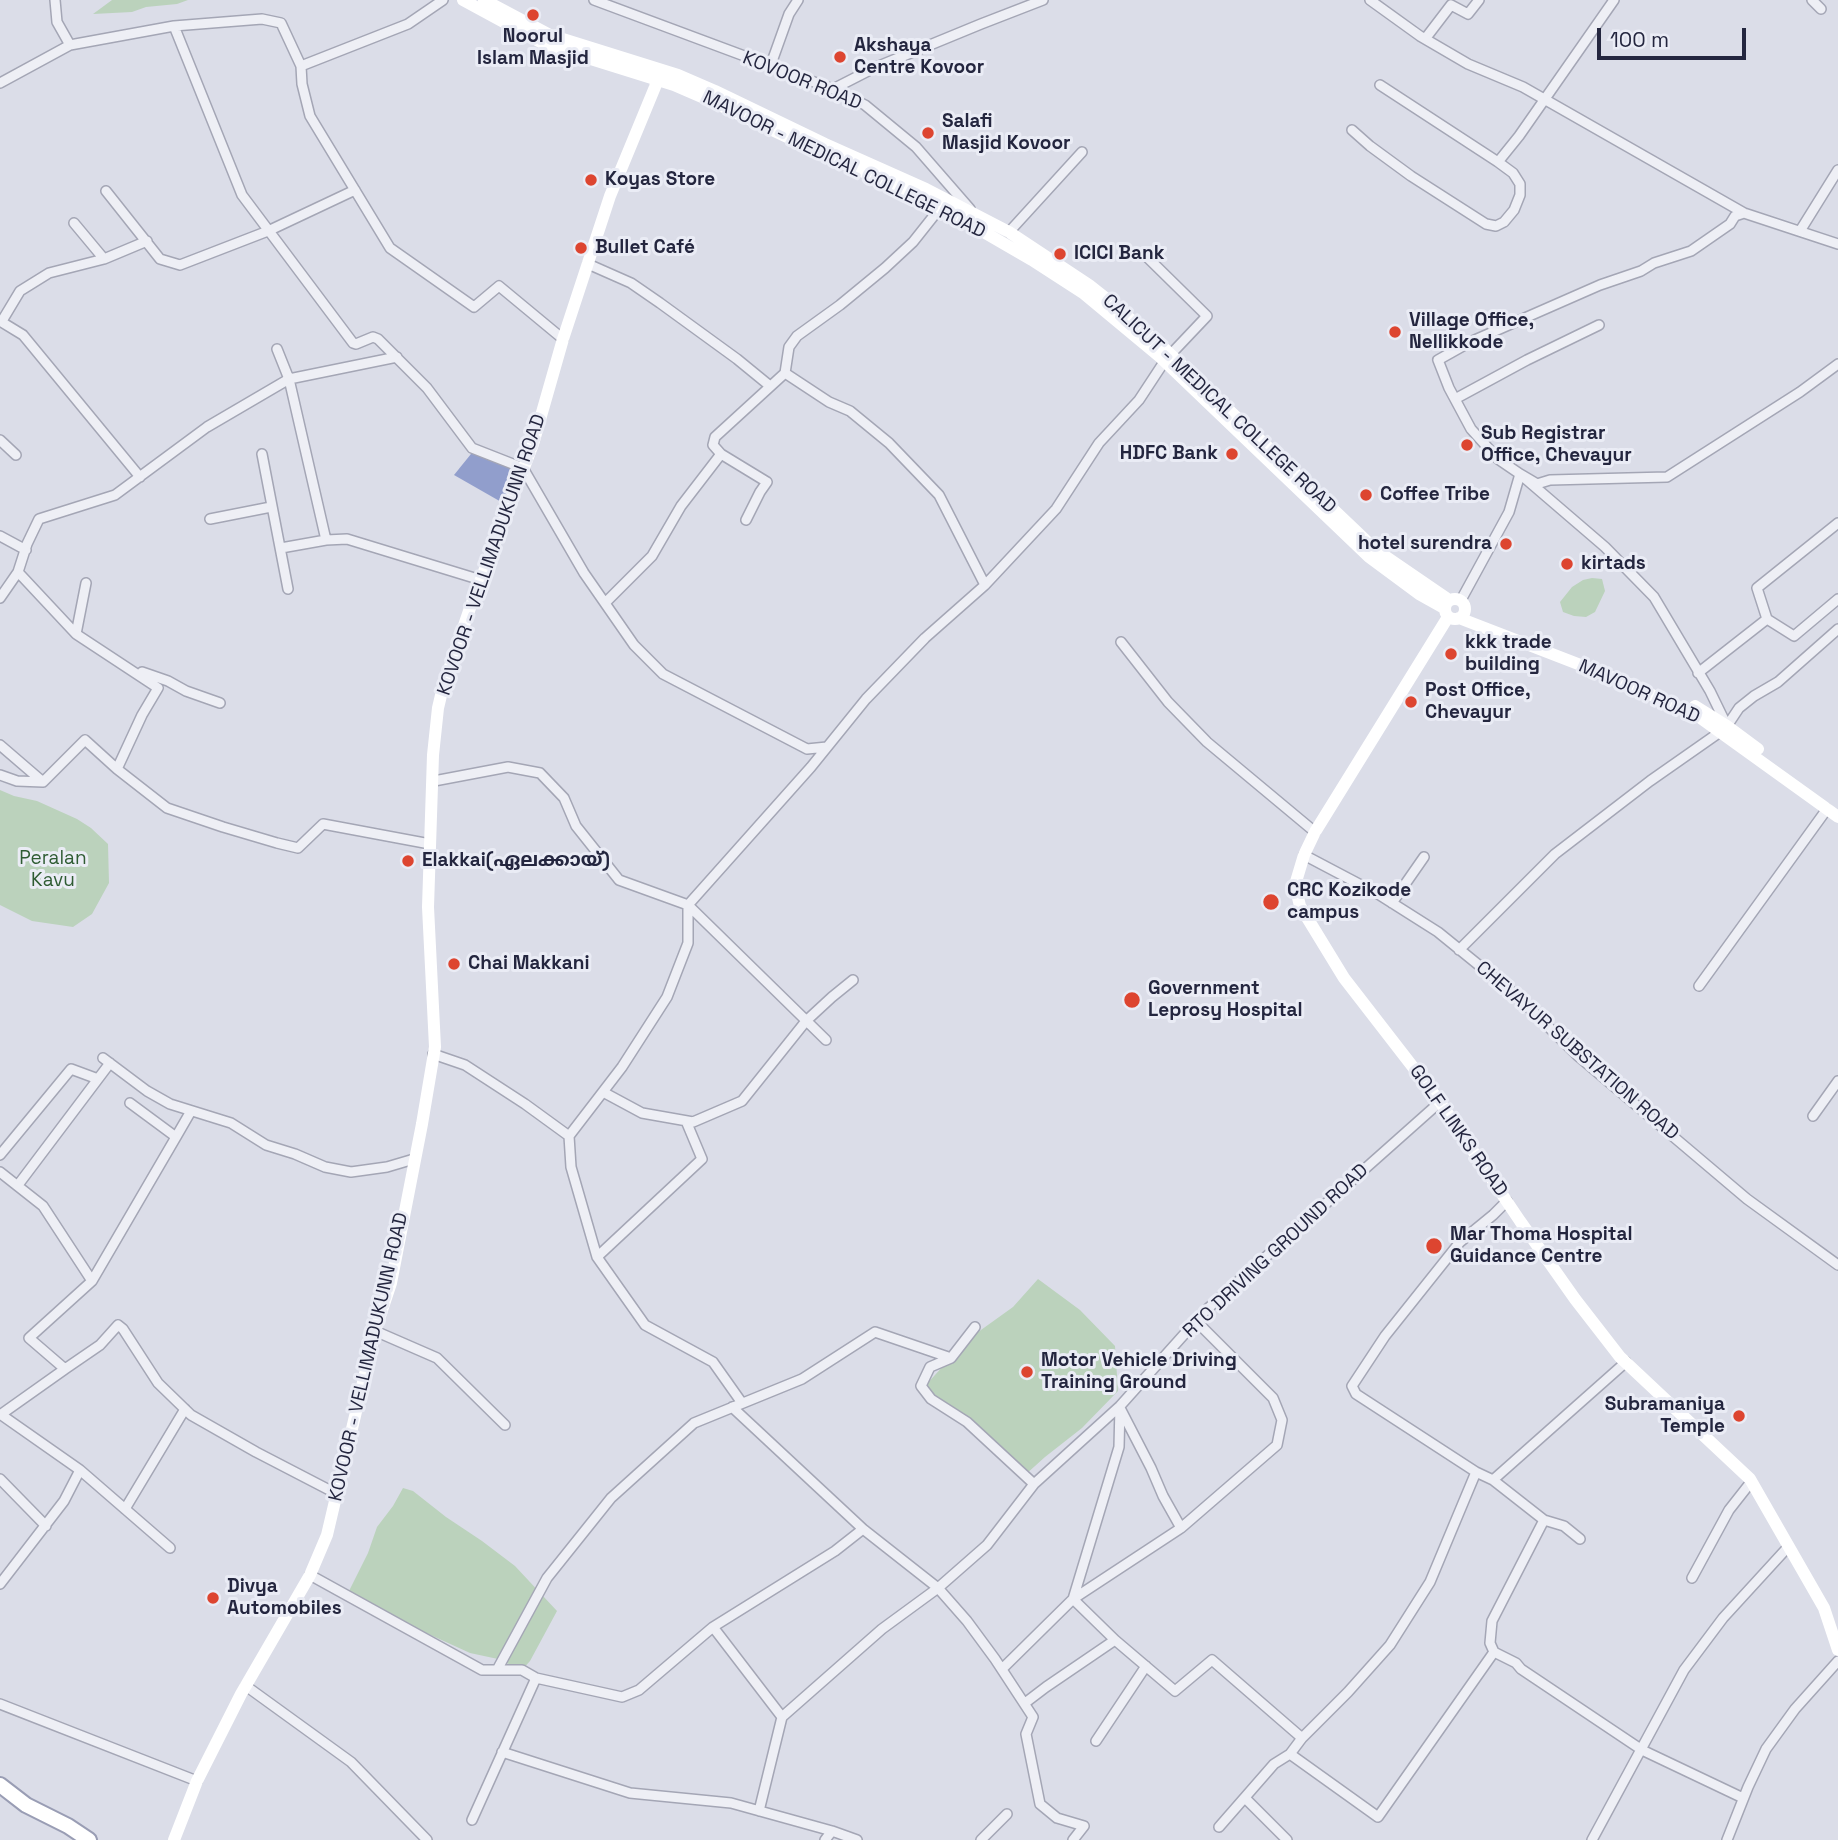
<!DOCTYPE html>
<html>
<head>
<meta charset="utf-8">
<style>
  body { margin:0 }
  #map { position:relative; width:1838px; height:1840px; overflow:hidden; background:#dbdde8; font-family:"Space Grotesk",sans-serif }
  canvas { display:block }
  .scale { position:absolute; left:1597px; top:28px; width:149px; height:32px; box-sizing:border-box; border:4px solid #24263f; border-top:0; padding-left:9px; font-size:21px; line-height:24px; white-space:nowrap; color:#24263f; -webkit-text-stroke:5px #eaecf5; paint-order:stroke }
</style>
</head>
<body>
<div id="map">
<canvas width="1838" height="1840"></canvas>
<div class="scale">100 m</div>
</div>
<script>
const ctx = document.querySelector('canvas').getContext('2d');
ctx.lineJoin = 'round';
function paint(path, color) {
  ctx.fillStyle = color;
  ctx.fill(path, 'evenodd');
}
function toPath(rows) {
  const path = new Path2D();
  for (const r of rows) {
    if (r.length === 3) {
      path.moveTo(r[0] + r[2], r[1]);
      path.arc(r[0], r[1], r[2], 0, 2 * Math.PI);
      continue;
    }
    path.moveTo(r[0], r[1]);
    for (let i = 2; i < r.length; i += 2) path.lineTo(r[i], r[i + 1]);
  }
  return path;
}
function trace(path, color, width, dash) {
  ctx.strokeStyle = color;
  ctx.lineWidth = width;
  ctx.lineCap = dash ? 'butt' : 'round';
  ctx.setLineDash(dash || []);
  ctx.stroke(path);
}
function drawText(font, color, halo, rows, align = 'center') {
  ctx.font = font + ' "Space Grotesk","Noto Sans Malayalam",sans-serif';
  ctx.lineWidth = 6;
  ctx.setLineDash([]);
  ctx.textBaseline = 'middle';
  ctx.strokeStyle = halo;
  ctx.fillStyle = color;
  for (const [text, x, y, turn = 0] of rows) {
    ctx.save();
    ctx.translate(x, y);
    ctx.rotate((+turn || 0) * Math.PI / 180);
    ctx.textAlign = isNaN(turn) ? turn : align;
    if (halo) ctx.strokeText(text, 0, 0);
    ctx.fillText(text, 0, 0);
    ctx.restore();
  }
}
paint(toPath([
  [112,0,188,0,177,4,146,7,132,12,93,14],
  [1592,578,1602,579,1605,591,1595,612,1586,617,1574,616,1563,612,1560,602,1572,587,1583,580],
  [0,790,14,796,37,801,77,819,91,828,108,844,109,883,92,914,73,927,32,921,0,905],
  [1038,1279,1080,1310,1115,1346,1118,1391,1082,1428,1045,1457,1025,1475,924,1387,967,1340,1013,1307],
  [403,1488,413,1491,446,1517,482,1541,515,1566,557,1611,530,1661,522,1670,498,1659,470,1653,424,1632,349,1591,368,1553,377,1527,393,1506]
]), '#bbd2bc');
paint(toPath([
  [475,449,515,463,503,503,454,475]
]), '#919ecc');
const street = toPath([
  [55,0,57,22,70,45,174,26,262,19,281,23,301,66],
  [443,0,408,24,301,66,302,84,310,116,390,248,474,307,499,286,563,339],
  [594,0,833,89,865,105,916,147,970,209],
  [1370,0,1420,36,1468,64,1523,87,1744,213,1838,244],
  [1812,0,1821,9],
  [174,26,242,195,353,343,356,344,373,337,378,339,427,388,472,448,523,468,584,573,634,645,663,674,807,749,827,747],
  [1425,39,1451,5,1468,14,1479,0],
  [770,67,789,14,798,0],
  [0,83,70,45],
  [1380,85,1498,162],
  [833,89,874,68,981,24,1043,0],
  [1352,130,1370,146,1411,176,1486,224,1496,226,1504,222,1514,210,1520,195,1520,184,1513,173,1498,162,1519,136,1614,0],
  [106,191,160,259,180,265,268,231,355,190],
  [1744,213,1735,216,1730,224,1691,251,1654,263,1641,271,1600,285,1470,342,1438,360,1449,388,1471,429,1498,459,1520,474,1605,547,1654,597,1710,691,1727,726,1739,708,1754,696,1778,682,1838,629],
  [74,223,104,259],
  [1800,231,1838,170],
  [1009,232,1082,152],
  [1148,258,1207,316,1171,354],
  [588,264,631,283,660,303,737,359,770,386],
  [0,321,23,335,140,477],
  [2,321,20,291,49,273,104,259,147,241],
  [277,349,289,379,326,540],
  [785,373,829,402,850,411,889,443,939,495,985,585],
  [1455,399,1527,360,1599,325],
  [0,440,16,455],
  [262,454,288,589],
  [210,519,271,507],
  [746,520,760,492,767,482,721,454,713,445,715,437,785,373,789,347,797,336,840,305,885,268,913,242,940,208],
  [0,536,26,550],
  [281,548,326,540,347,539,481,580],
  [18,572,76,634],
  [86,583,76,634,158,688,142,715,117,769],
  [0,598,18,572,27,544,39,519,115,495,207,427,289,379,397,357],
  [1461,600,1509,512,1520,474,1537,484,1550,480,1667,477,1800,392,1838,364],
  [605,603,652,556,681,506,721,454],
  [1767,619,1794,636,1838,599],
  [1121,642,1168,702,1207,742,1315,832],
  [142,672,168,681,186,691,220,703],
  [1698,673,1767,619,1757,588,1838,523],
  [0,745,43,782],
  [0,775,17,781,43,782,85,740,117,769,167,808,223,827,277,843,298,848,323,824,430,844],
  [434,781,508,767,540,773,564,798,576,826,619,880,688,905,688,943,667,997,622,1067,569,1136,571,1167,597,1257,645,1325,713,1362,742,1403],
  [1304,855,1378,894,1438,932,1518,997,1578,1056,1747,1199,1838,1265],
  [1392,903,1424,857],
  [1459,950,1555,854,1650,781,1720,732],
  [1699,986,1827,809],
  [826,1040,688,905,811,767,866,699,925,638,985,585,1056,509,1099,443,1139,400,1164,362],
  [433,1054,465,1065,525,1104,569,1136],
  [103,1058,147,1091,170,1104,231,1123,266,1145,295,1154,325,1167,351,1172,387,1167,414,1159],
  [603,1092,642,1113,693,1122,742,1101,806,1021,832,997,853,980],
  [130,1103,176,1137,191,1111],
  [1813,1116,1838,1081],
  [176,1137,92,1281,29,1338,65,1369,100,1345,118,1325,123,1329,158,1383,191,1415,256,1452,337,1494],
  [0,1155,71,1069,98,1079],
  [0,1172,43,1206,92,1281],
  [18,1185,110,1063],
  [597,1257,702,1159,686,1121],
  [975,1327,951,1358,930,1367,921,1386,931,1399,967,1422,1034,1484],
  [375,1331,437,1358,505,1425],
  [1626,1362,1493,1480,1544,1520,1492,1621,1490,1643,1494,1652,1516,1663,1521,1669,1642,1750,1743,1798],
  [732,1407,863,1529,938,1588,967,1621,995,1659,1033,1717,1026,1734,1040,1804,1057,1818,1084,1826,1073,1840],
  [1120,1408,1151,1468,1163,1496,1181,1528],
  [0,1414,80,1470,64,1501,0,1584],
  [0,1415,65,1369],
  [80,1470,170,1548],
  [1476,1472,1356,1394,1352,1386,1385,1336,1460,1242,1493,1215,1507,1201],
  [0,1479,46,1526],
  [125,1509,185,1409],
  [1544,1520,1564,1526,1580,1539],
  [310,1575,482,1670,522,1670,536,1678,472,1820],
  [1692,1578,1729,1510,1751,1482],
  [713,1627,782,1717,882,1629,938,1588,987,1545,1034,1484,1120,1406,1205,1311,1440,1102],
  [1115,1640,1175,1691,1212,1660,1302,1738],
  [1002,1669,1073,1599,1119,1447,1120,1406],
  [497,1670,547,1578,611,1498,694,1423,802,1379,875,1332,951,1358],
  [536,1678,622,1697,639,1690,713,1627,835,1551,863,1529],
  [246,1686,351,1762,427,1840],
  [1025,1703,1046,1687,1115,1640,1073,1599,1181,1528,1277,1445,1282,1420,1273,1398,1196,1321],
  [0,1704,197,1781],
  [1096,1741,1146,1666],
  [502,1752,630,1793,731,1803,832,1831,857,1840],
  [1290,1754,1378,1817,1494,1652],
  [1245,1798,1287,1840],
  [759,1811,782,1717],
  [1219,1827,1274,1764,1290,1754,1302,1738,1348,1692,1390,1645,1430,1582,1476,1472,1493,1480],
  [825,1840,832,1831],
  [981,1840,1007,1814],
  [1592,1840,1684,1670,1723,1618,1788,1547],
  [1727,1840,1748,1787,1766,1749,1795,1709,1838,1661]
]);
const primary = toPath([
  [0,1785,26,1805,68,1826,89,1840]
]);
trace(street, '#a4a6b5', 12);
trace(primary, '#999db4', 18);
trace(street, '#eeeff5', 9);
trace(toPath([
  [463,0,546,45,674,85,711,101,821,153,922,198,982,231,1032,260,1083,293,1160,357,1369,557,1419,594,1444,608],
  [484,0,550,35,678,75,715,91,825,144,926,189,1009,232,1089,285,1113,304,1166,350,1376,550,1449,600],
  [1455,609,10],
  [1448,617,1315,832,1304,855,1295,885,1300,906,1344,978,1440,1102,1520,1221,1575,1299,1620,1357,1750,1479,1824,1608,1838,1650],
  [1459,618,1622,681,1699,717,1838,817],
  [1695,706,1727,726,1758,749],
  [174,1840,197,1781,241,1694,310,1575,327,1535,375,1331,391,1283,422,1124,435,1047,428,907,433,755,438,708,443,687,470,608,533,444,563,339,610,196,655,87,660,70]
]), '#fff', 12);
trace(primary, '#fff', 14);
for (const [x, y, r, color] of [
  [533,15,7,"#dd4530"],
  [840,57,7,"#dd4530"],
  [928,133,7,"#dd4530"],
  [591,180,7,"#dd4530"],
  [581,248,7,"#dd4530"],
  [1060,254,7,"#dd4530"],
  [1395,332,7,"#dd4530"],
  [1467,445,7,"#dd4530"],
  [1232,454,7,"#dd4530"],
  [1366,495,7,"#dd4530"],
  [1506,544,7,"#dd4530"],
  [1567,564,7,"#dd4530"],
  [1451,654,7,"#dd4530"],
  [1411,702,7,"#dd4530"],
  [408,861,7,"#dd4530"],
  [1271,902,9,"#dd4530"],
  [454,964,7,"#dd4530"],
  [1132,1000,9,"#dd4530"],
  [1434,1246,9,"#dd4530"],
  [1027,1372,7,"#dd4530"],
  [1739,1416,7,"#dd4530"],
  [213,1598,7,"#dd4530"]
]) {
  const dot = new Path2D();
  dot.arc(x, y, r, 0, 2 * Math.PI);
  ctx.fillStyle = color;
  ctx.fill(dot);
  trace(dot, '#eaecf5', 2.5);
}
drawText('bold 19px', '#24263f', '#eaecf5', [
  ["Noorul",533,37,"center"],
  ["Islam Masjid",533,59,"center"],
  ["Akshaya",854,46],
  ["Centre Kovoor",854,68],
  ["Salafi",942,122],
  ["Masjid Kovoor",942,144],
  ["Koyas Store",605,180],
  ["Bullet Café",595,248],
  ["ICICI Bank",1074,254],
  ["Village Office,",1409,321],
  ["Nellikkode",1409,343],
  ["Sub Registrar",1481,434],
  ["Office, Chevayur",1481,456],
  ["HDFC Bank",1218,454,"right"],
  ["Coffee Tribe",1380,495],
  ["hotel surendra",1492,544,"right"],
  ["kirtads",1581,564],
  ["kkk trade",1465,643],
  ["building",1465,665],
  ["Post Office,",1425,691],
  ["Chevayur",1425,713],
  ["Elakkai(ഏലക്കായ്)",422,861],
  ["CRC Kozikode",1287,891],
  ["campus",1287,913],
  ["Chai Makkani",468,964],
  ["Government",1148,989],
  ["Leprosy Hospital",1148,1011],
  ["Mar Thoma Hospital",1450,1235],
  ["Guidance Centre",1450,1257],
  ["Motor Vehicle Driving",1041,1361],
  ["Training Ground",1041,1383],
  ["Subramaniya",1725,1405,"right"],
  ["Temple",1725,1427,"right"],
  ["Divya",227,1587],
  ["Automobiles",227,1609]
], 'left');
drawText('19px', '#24263f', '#eaecf5', [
  ["KOVOOR ROAD",802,81,22],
  ["MAVOOR - MEDICAL COLLEGE ROAD",844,165,26],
  ["CALICUT - MEDICAL COLLEGE ROAD",1219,404,43],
  ["KOVOOR - VELLIMADUKUNN ROAD",492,555,-71],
  ["MAVOOR ROAD",1639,692,24],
  ["CHEVAYUR SUBSTATION ROAD",1577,1051,41],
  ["GOLF LINKS ROAD",1458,1131,55],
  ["RTO DRIVING GROUND ROAD",1276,1251,-43],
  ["KOVOOR - VELLIMADUKUNN ROAD",369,1357,-77]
]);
drawText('19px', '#2f5c33', '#eaecf5', [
  ["Peralan",53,859],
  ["Kavu",53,881]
]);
</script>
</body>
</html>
